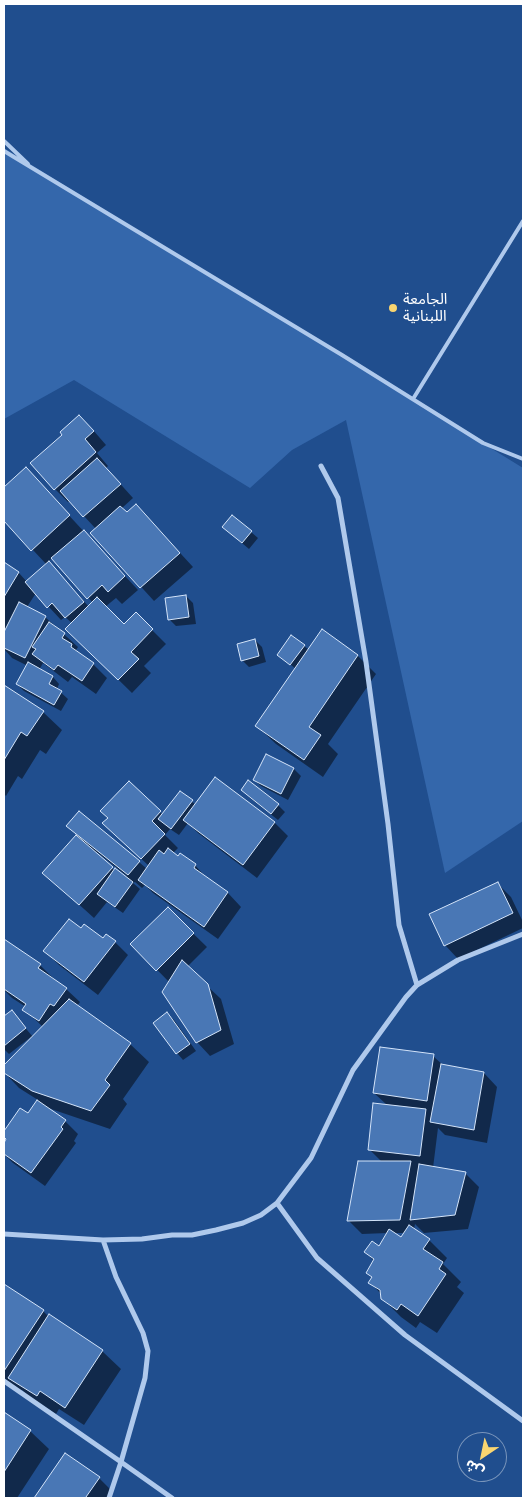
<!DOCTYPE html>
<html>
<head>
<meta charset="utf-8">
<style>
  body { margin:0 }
  #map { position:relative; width:527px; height:1502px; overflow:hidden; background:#204e8e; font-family:Barlow,"Noto Sans Arabic",sans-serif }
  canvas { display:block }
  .frame { position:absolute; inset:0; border:5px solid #fff; pointer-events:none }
  .north { position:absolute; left:457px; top:1432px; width:50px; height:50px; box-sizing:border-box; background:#204e8e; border:1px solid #7995bb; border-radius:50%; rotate:214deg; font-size:14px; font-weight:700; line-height:20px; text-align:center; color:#fff }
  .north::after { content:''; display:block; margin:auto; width:18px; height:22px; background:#f9d570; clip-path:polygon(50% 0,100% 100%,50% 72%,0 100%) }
</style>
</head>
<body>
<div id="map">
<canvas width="527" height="1502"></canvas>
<div class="frame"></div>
<div class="north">ش</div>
</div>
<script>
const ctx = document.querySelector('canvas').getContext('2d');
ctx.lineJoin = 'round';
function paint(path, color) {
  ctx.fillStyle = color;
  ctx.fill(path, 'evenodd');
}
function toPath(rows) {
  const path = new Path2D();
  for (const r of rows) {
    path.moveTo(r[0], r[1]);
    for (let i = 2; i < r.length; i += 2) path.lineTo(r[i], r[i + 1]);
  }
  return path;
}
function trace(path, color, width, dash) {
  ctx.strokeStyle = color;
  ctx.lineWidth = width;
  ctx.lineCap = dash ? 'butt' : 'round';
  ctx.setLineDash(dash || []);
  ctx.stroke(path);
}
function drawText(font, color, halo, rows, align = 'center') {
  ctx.font = font + ' Barlow,"Noto Sans Arabic",sans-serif';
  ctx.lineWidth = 5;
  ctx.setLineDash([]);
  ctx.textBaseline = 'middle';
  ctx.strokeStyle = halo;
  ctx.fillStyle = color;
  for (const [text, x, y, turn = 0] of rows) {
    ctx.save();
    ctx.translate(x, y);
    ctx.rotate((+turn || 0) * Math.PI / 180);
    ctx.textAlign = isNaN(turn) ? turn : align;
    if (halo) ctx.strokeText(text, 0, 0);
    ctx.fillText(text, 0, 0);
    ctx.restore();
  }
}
paint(toPath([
  [4,148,523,468,523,821,445,873,346,420,292,450,250,488,74,380,4,419]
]), '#3467ab');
paint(toPath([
  [93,430,106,445,97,453,108,466,106,468,133,498,122,508,127,514,136,505,193,567,154,601,92,533,96,529,70,501,68,502,55,489,32,463],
  [26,469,138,590,122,604,116,598,105,607,124,625,136,614,166,644,144,666,151,673,132,693,80,642,72,623,65,617,61,620,36,593,27,607,45,617,78,647,76,650,82,656,93,664,107,678,96,694,72,677,68,682,43,663,39,670,53,677,59,684,57,689,68,699,61,711,24,691,17,684,28,666,12,658,4,649,4,564,19,573,27,582,47,565,4,519,4,489],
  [52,558,93,603,89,607,48,562],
  [223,527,251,532,258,538,249,549],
  [186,596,193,603,196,624,176,626,169,619],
  [255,640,262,647,266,662,249,667,242,660],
  [304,646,309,650,357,655,376,674,328,744,338,754,323,777,276,744,257,726,296,669,279,655],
  [4,686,43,712,62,730,46,754,40,750,22,779,18,776,6,796,4,794],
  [266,756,294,769,301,776,288,800,261,786,254,780],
  [215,778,275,823,288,836,257,878,198,833,188,823,179,835,170,829,165,835,178,848,173,853,178,857,180,854,195,865,208,880,228,893,241,907,218,939,153,893,145,885,142,888,135,882,133,883,140,889,123,913,107,902,94,918,44,873,77,835,68,826,139,862,147,869,149,866,118,837,109,818,129,782,163,815,180,792,196,805],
  [98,853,127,876,125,877,115,871,96,854],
  [249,797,278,805,285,812,278,820],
  [497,883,511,897,523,922,523,928,458,959,445,945],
  [168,909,207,947,187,967,221,999,234,1044,210,1056,197,1042,169,982,132,944],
  [81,930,103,940,115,942,128,955,98,995,59,965,45,951],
  [4,940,40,965,54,979,53,980,66,989,80,1002,77,1006,130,1044,149,1062,123,1099,127,1104,110,1129,48,1108,65,1121,78,1134,74,1141,76,1143,45,1186,13,1163,4,1154,4,1145,7,1140,4,1136,4,1133,20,1110,28,1115,38,1100,19,1088,4,1072,4,1066,32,1038,31,1037,9,1054,4,1049,4,1018,12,1012,33,1037,43,1027,24,1009,26,1007,12,998,4,990],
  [167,1014,174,1020,196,1051,183,1060,177,1053],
  [433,1056,444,1066,484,1073,497,1087,487,1143,445,1135,438,1128,433,1168,465,1173,479,1187,468,1229,424,1233,415,1224,414,1229,429,1240,447,1258,443,1264,461,1282,457,1287,464,1293,437,1333,420,1322,416,1328,401,1317,382,1298,381,1294,370,1282,373,1278,368,1273,374,1261,366,1252,379,1247,388,1233,362,1234,348,1220,382,1162,369,1149,387,1105,374,1093],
  [394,1233,405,1233,402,1239],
  [4,1285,43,1311,49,1317,102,1351,121,1369,84,1425,59,1409,56,1414,28,1396,22,1390,21,1392,4,1381],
  [4,1413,30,1431,49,1449,17,1498,4,1498],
  [65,1455,99,1478,112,1491,107,1498,36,1498]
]), '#0007');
const building = toPath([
  [79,415,94,431,85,439,96,452,54,490,30,463,62,435,60,432,79,415],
  [97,458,121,484,83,517,60,491,97,458],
  [26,467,70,515,31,551,4,521,4,487,26,467],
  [136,504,180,553,140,588,90,533,120,506,127,512,136,504],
  [232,515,252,531,242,543,222,527,232,515],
  [84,530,125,576,108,592,102,585,87,599,51,558,84,530],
  [49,561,84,602,65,618,52,603,47,608,25,582,49,561],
  [4,562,19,572,4,597,4,562],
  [186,595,189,617,168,620,165,598,186,595],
  [97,597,124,624,136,612,153,629,131,652,139,659,118,680,65,629,97,597],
  [19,602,46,616,25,658,4,648,4,632,19,602],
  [49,622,65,633,62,638,72,644,71,647,94,663,82,681,58,665,54,670,32,654,36,649,32,647,49,622],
  [322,629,358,655,309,727,321,735,304,760,255,726,322,629],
  [291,635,305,645,290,665,277,655,291,635],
  [255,639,259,656,241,661,237,644,255,639],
  [28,662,53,676,49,684,62,691,54,705,16,684,28,662],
  [4,685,44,711,27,736,21,732,4,760,4,685],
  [266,754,294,768,281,794,253,780,266,754],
  [215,777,275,822,243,865,183,820,215,777],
  [248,780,279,804,271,814,241,790,248,780],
  [129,781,161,811,152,821,165,834,141,859,102,823,108,818,100,811,129,781],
  [180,791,193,800,171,829,158,819,180,791],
  [79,811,140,861,128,875,66,826,79,811],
  [76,835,113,867,79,905,42,873,76,835],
  [168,848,178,856,180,853,196,864,194,868,228,892,204,927,138,880,159,850,164,854,168,848],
  [115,868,133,882,115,907,97,894,115,868],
  [498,882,513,913,444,946,429,914,498,882],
  [168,907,194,933,156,971,130,944,168,907],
  [69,919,81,928,84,924,103,938,106,934,116,941,84,982,43,951,69,919],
  [4,939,41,964,38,968,67,988,54,1006,50,1004,39,1021,22,1010,26,1004,4,989,4,939],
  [182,960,208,984,221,1030,196,1043,162,992,182,960],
  [69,999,131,1043,105,1080,110,1085,91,1111,32,1091,4,1073,4,1065,69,999],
  [12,1010,26,1028,4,1046,4,1016,12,1010],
  [167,1012,190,1044,176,1054,153,1023,167,1012],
  [380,1047,434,1054,427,1101,373,1093,380,1047],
  [441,1064,484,1072,474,1130,430,1122,441,1064],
  [37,1100,66,1120,61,1127,63,1129,31,1173,4,1154,4,1143,6,1139,4,1137,4,1131,20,1108,28,1113,37,1100],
  [373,1103,426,1109,420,1156,368,1150,373,1103],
  [358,1161,411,1161,400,1220,347,1221,358,1161],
  [419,1164,466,1172,455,1215,410,1220,419,1164],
  [409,1225,430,1239,423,1249,443,1262,439,1269,446,1274,418,1316,401,1304,397,1310,381,1299,380,1290,368,1283,372,1277,366,1273,374,1259,364,1252,372,1241,379,1246,389,1229,401,1237,409,1225],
  [4,1284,44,1310,4,1371,4,1284],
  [49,1314,103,1350,65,1408,40,1391,37,1396,8,1378,49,1314],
  [4,1412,31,1430,4,1472,4,1412],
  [65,1453,100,1477,86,1497,88,1498,34,1498,65,1453]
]);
paint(building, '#4977b5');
trace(building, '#d4e4f9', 1);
trace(toPath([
  [4,141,28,164],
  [4,151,342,355,483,443,523,459],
  [413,399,523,221]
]), '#afc9ec', 4);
trace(toPath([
  [321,466,338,498,366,662,388,824,399,925,417,985],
  [277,1203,317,1258,405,1335,523,1421],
  [4,1234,103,1240,142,1239,172,1235,192,1235,216,1230,243,1223,261,1215,277,1203,311,1158,353,1070,406,997,417,985,458,960,523,934],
  [103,1240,116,1277,143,1333,148,1351,145,1378,121,1462,109,1498],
  [4,1381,121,1462,172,1498]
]), '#afc9ec', 5);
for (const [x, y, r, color] of [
  [393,308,5,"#f9d570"]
]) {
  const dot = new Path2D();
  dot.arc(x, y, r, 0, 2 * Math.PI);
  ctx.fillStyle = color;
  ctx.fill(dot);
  trace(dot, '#204e8e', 2);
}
drawText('15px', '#fff', '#204e8e', [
  ["الجامعة",403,299],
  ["اللبنانية",403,316]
], 'left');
</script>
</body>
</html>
